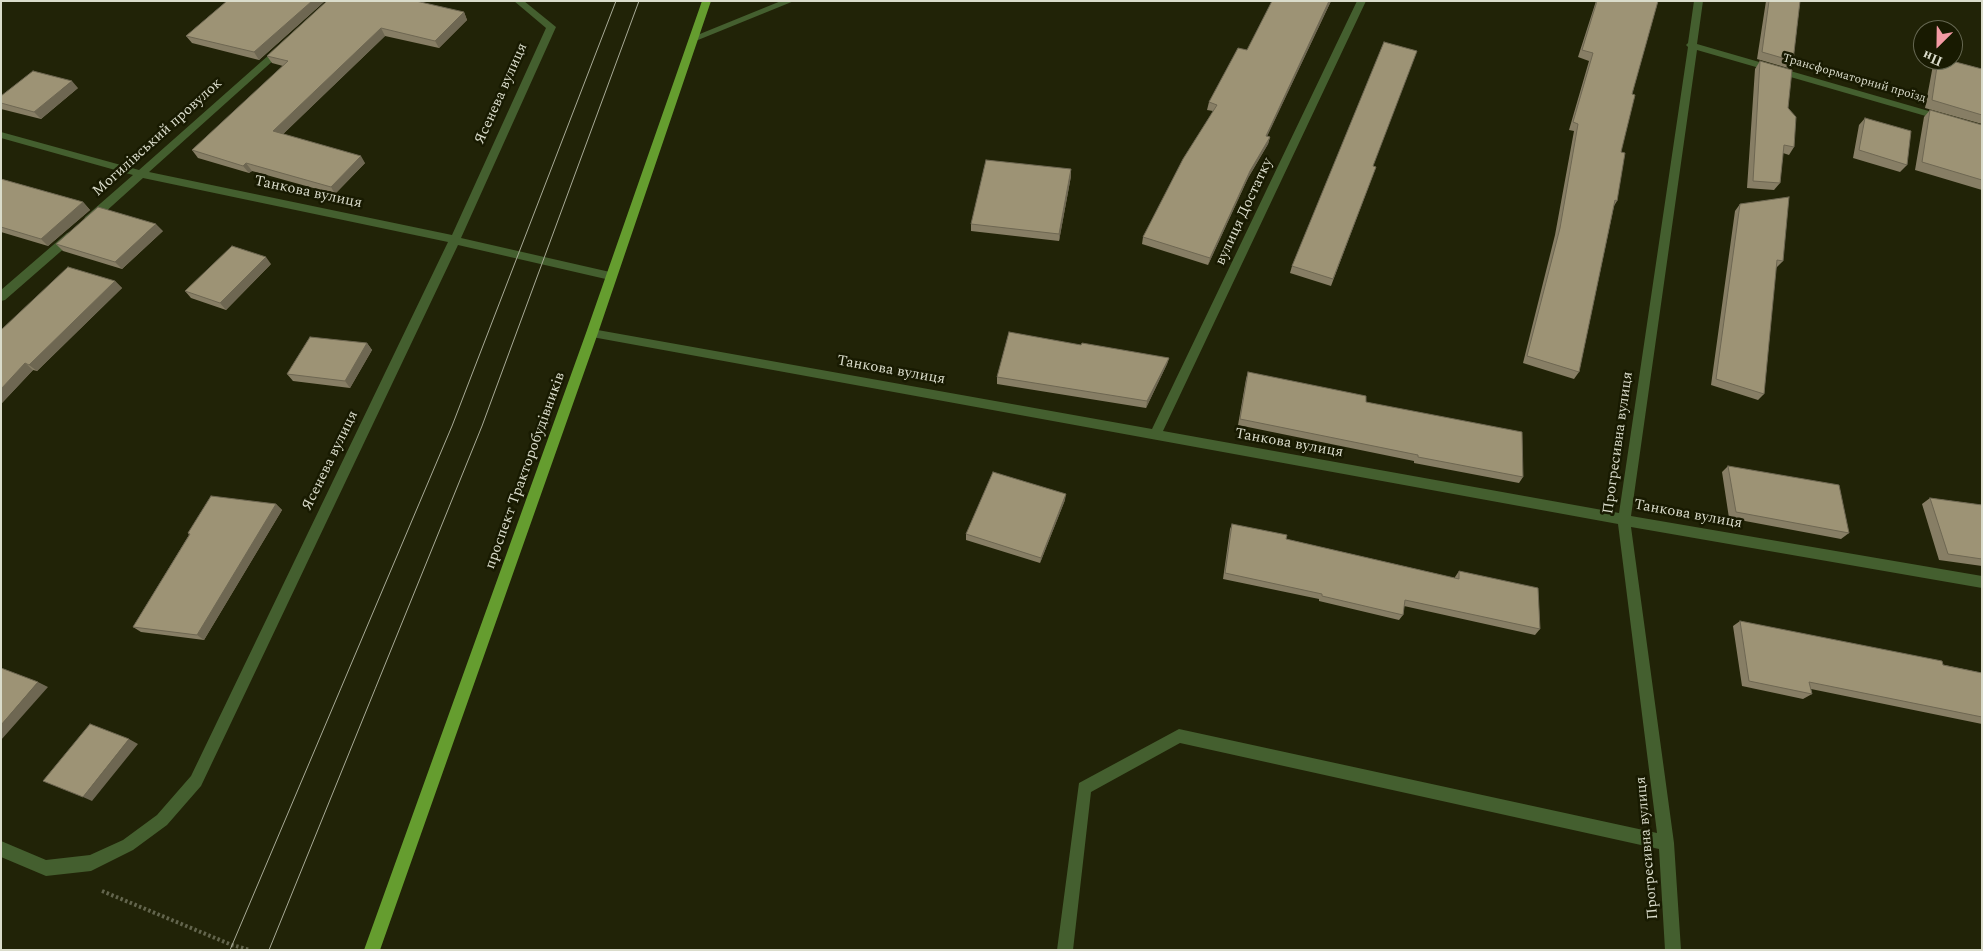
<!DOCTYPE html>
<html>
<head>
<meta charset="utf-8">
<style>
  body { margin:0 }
  #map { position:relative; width:1983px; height:951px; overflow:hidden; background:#212307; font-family:Spectral,serif }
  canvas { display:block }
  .frame { position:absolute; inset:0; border:2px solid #dadccb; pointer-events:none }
  .north { position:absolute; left:1913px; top:20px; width:50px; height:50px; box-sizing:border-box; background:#181a01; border:1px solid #666852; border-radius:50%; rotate:203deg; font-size:14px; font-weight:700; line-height:20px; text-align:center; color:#dadccb }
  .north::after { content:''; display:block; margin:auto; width:18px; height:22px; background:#f49aa4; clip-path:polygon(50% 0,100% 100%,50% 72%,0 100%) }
</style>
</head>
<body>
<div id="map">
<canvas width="1983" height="951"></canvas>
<div class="frame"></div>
<div class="north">Пн</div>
</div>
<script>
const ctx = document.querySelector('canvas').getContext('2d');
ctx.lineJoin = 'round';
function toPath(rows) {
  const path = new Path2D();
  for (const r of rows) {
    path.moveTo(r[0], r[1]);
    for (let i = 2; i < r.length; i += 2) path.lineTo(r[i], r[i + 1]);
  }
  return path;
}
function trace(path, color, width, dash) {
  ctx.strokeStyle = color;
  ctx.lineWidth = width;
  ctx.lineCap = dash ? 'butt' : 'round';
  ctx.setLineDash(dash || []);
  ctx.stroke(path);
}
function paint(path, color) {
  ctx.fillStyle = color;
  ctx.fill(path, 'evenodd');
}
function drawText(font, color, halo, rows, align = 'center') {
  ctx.font = font + ' Spectral,serif';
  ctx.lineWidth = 5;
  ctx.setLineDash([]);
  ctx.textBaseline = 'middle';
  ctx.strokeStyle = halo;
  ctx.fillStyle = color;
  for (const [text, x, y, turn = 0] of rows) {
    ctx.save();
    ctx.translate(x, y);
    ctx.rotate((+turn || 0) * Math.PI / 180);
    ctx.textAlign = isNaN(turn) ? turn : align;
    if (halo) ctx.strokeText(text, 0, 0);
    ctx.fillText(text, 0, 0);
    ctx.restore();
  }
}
trace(toPath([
  [102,891,232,945,250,950]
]), '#63654d', 4, [2.5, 2.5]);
paint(toPath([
  [514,1,524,1,556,27,461,238,610,272,614,273,616,276,614,279,610,280,458,245,201,786,167,825,133,850,91,871,46,876,1,857,1,841,46,860,90,855,123,840,157,815,191,776,448,242,143,178,93,223,89,224,84,220,85,217,133,175,1,138,1,132,139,170,279,46,282,45,287,48,285,50,149,172,452,235,546,28,514,1],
  [781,1,794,1,698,40,695,41,690,38,781,1],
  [1357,1,1366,1,1163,431,1619,513,1688,47,1686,45,1688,43,1694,1,1703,1,1697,44,1946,116,1948,118,1943,121,1697,50,1631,516,1982,576,1982,588,1631,527,1674,843,1681,950,1665,950,1659,849,1180,743,1091,792,1073,950,1057,950,1079,783,1179,729,1657,833,1618,524,592,337,586,333,592,329,1152,429,1357,1],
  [71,232,75,233,76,236,75,239,5,300,1,301,1,290,67,233,71,232]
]), '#445f2f');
paint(toPath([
  [702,1,711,1,598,333,380,950,364,950,586,333,702,1]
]), '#659d2f');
trace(toPath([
  [230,950,452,426,616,1],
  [269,950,482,426,639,1]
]), '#a9ab97', 1);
paint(toPath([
  [227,1,325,1,259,60,192,43,186,36],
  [327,1,464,12,467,20,439,48,385,36,283,134,365,163,335,194,252,171,249,173,198,158,192,150,283,66,272,63,267,56],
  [1331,1,1267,136,1270,137,1268,144,1248,178,1208,265,1142,244,1143,237,1213,111,1207,110,1209,102],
  [1596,1,1658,1,1632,94,1621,152,1617,201,1614,206,1579,372,1574,379,1523,363,1555,235,1574,131,1569,130,1589,61,1578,57],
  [1766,1,1800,1,1793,61,1788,68,1757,59],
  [1936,60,1948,60,1982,69,1982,124,1925,108,1933,65],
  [1760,61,1788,108,1794,147,1789,155,1783,153,1780,183,1774,190,1747,188,1755,69],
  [78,88,41,119,1,109,1,96],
  [1930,110,1982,125,1982,190,1915,170,1924,117],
  [1865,118,1907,165,1900,172,1853,158,1859,125],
  [1373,166,1376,167,1331,286,1290,273,1292,266],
  [1071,169,1071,176,1059,241,971,231,971,224],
  [1,179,83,202,90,210,48,246,1,232],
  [1740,204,1783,261,1776,268,1764,394,1758,400,1711,385,1735,211],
  [163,231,122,269,63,251,56,244],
  [271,264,226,310,191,298,185,291],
  [115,281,122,288,37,371,33,370,1,404,1,330],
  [367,343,372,350,350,388,293,381,287,374],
  [1081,345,1169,358,1167,364,1146,408,997,384,997,377],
  [1248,372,1366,402,1523,477,1519,483,1414,463,1414,461,1238,425,1246,379],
  [1728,466,1849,533,1841,539,1729,518,1722,472],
  [1930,498,1982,505,1982,566,1939,560,1922,504],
  [1065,500,1040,563,966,540,966,534],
  [276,504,282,510,204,640,141,632,133,627,189,535,188,533],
  [1232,524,1286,539,1455,578,1455,577,1459,571,1540,629,1535,635,1404,606,1403,615,1399,620,1319,601,1319,599,1223,579,1230,529],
  [1740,621,1982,673,1982,724,1811,689,1812,694,1803,699,1742,686,1733,626]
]), '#877e65');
paint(toPath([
  [312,1,325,1,259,60,254,52],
  [1329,1,1331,1,1264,143,1266,136],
  [464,12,467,20,439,48,435,41],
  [381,28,385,36,278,139,273,131],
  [72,81,78,88,41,119,34,112],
  [1270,137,1268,144,1248,178,1208,265,1210,258,1250,171],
  [361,156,365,163,335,194,331,187],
  [246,163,252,171,249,173,243,166],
  [1071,169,1071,176,1059,241,1059,234],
  [83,202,90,210,48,246,41,239],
  [156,224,163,231,122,269,115,262],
  [266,257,271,264,226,310,220,303],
  [115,281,122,288,37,371,29,365],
  [367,343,372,350,350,388,345,381],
  [1169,358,1167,364,1146,408,1147,401],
  [25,363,33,370,1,404,1,389],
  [1066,494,1065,500,1040,563,1041,558],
  [276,504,282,510,204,640,197,635],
  [38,682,48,687,1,740,1,725],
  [129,739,138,744,92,801,83,797]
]), '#6e6752');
const building = toPath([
  [227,1,312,1,254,52,186,36,227,1],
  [327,1,416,1,464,12,435,41,381,28,273,131,361,156,331,187,246,163,243,166,192,150,288,61,267,56,327,1],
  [1272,1,1329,1,1266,136,1270,137,1250,171,1210,258,1143,237,1183,159,1217,105,1209,102,1238,48,1247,50,1272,1],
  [1597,1,1658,1,1632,94,1635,95,1621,152,1625,153,1617,201,1615,200,1579,372,1527,356,1560,228,1578,124,1573,122,1593,53,1582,50,1597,1],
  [1769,1,1800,1,1793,61,1762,52,1769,1],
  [1384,42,1417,51,1373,166,1376,167,1333,279,1292,266,1384,42],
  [1938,60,1948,60,1982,69,1982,115,1932,100,1938,60],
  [1760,61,1792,70,1788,108,1796,117,1794,147,1784,145,1780,183,1753,181,1760,61],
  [33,71,72,81,34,112,1,103,1,96,33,71],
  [1930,110,1982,125,1982,180,1922,162,1930,110],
  [1865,118,1911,131,1907,165,1859,150,1865,118],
  [986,160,1071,169,1059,234,971,224,986,160],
  [1,179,83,202,41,239,1,227,1,179],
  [1789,197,1783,261,1777,260,1764,394,1716,379,1740,204,1789,197],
  [98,207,156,224,115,262,56,244,98,207],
  [232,246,266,257,220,303,185,291,232,246],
  [68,267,115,281,29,365,25,363,1,389,1,330,68,267],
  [1009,332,1081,345,1082,343,1169,358,1147,401,997,377,1009,332],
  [310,337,367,343,345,381,287,374,310,337],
  [1248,372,1366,396,1366,402,1522,432,1523,477,1418,457,1418,455,1240,419,1248,372],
  [1728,466,1839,485,1849,533,1736,512,1728,466],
  [993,472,1066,494,1041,558,966,534,993,472],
  [211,496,276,504,197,635,133,627,190,534,188,533,211,496],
  [1930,498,1982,505,1982,559,1948,554,1930,498],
  [1232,524,1287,535,1286,539,1459,579,1459,571,1538,588,1540,629,1405,600,1403,615,1322,596,1322,594,1225,573,1232,524],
  [1740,621,1942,661,1943,665,1982,673,1982,717,1809,682,1812,694,1749,681,1740,621],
  [1,668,38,682,1,725,1,668],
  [90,724,129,739,83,797,43,781,90,724]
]);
paint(building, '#9d9375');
trace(building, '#6e6752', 1);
drawText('12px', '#dadccb', '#181a01', [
  ["Трансформаторний проїзд",1854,79,16]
]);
drawText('15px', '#dadccb', '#181a01', [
  ["Ясенева вулиця",502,94,-66],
  ["Могилівський провулок",158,138,-42],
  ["Танкова вулиця",308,193,12],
  ["вулиця Достатку",1245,212,-65],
  ["Танкова вулиця",891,371,10],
  ["Прогресивна вулиця",1619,443,-82],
  ["Танкова вулиця",1289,444,10],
  ["Ясенева вулиця",331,461,-64],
  ["проспект Тракторобудівників",526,471,-70],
  ["Танкова вулиця",1688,515,10],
  ["Прогресивна вулиця",1648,848,-95]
]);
</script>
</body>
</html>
